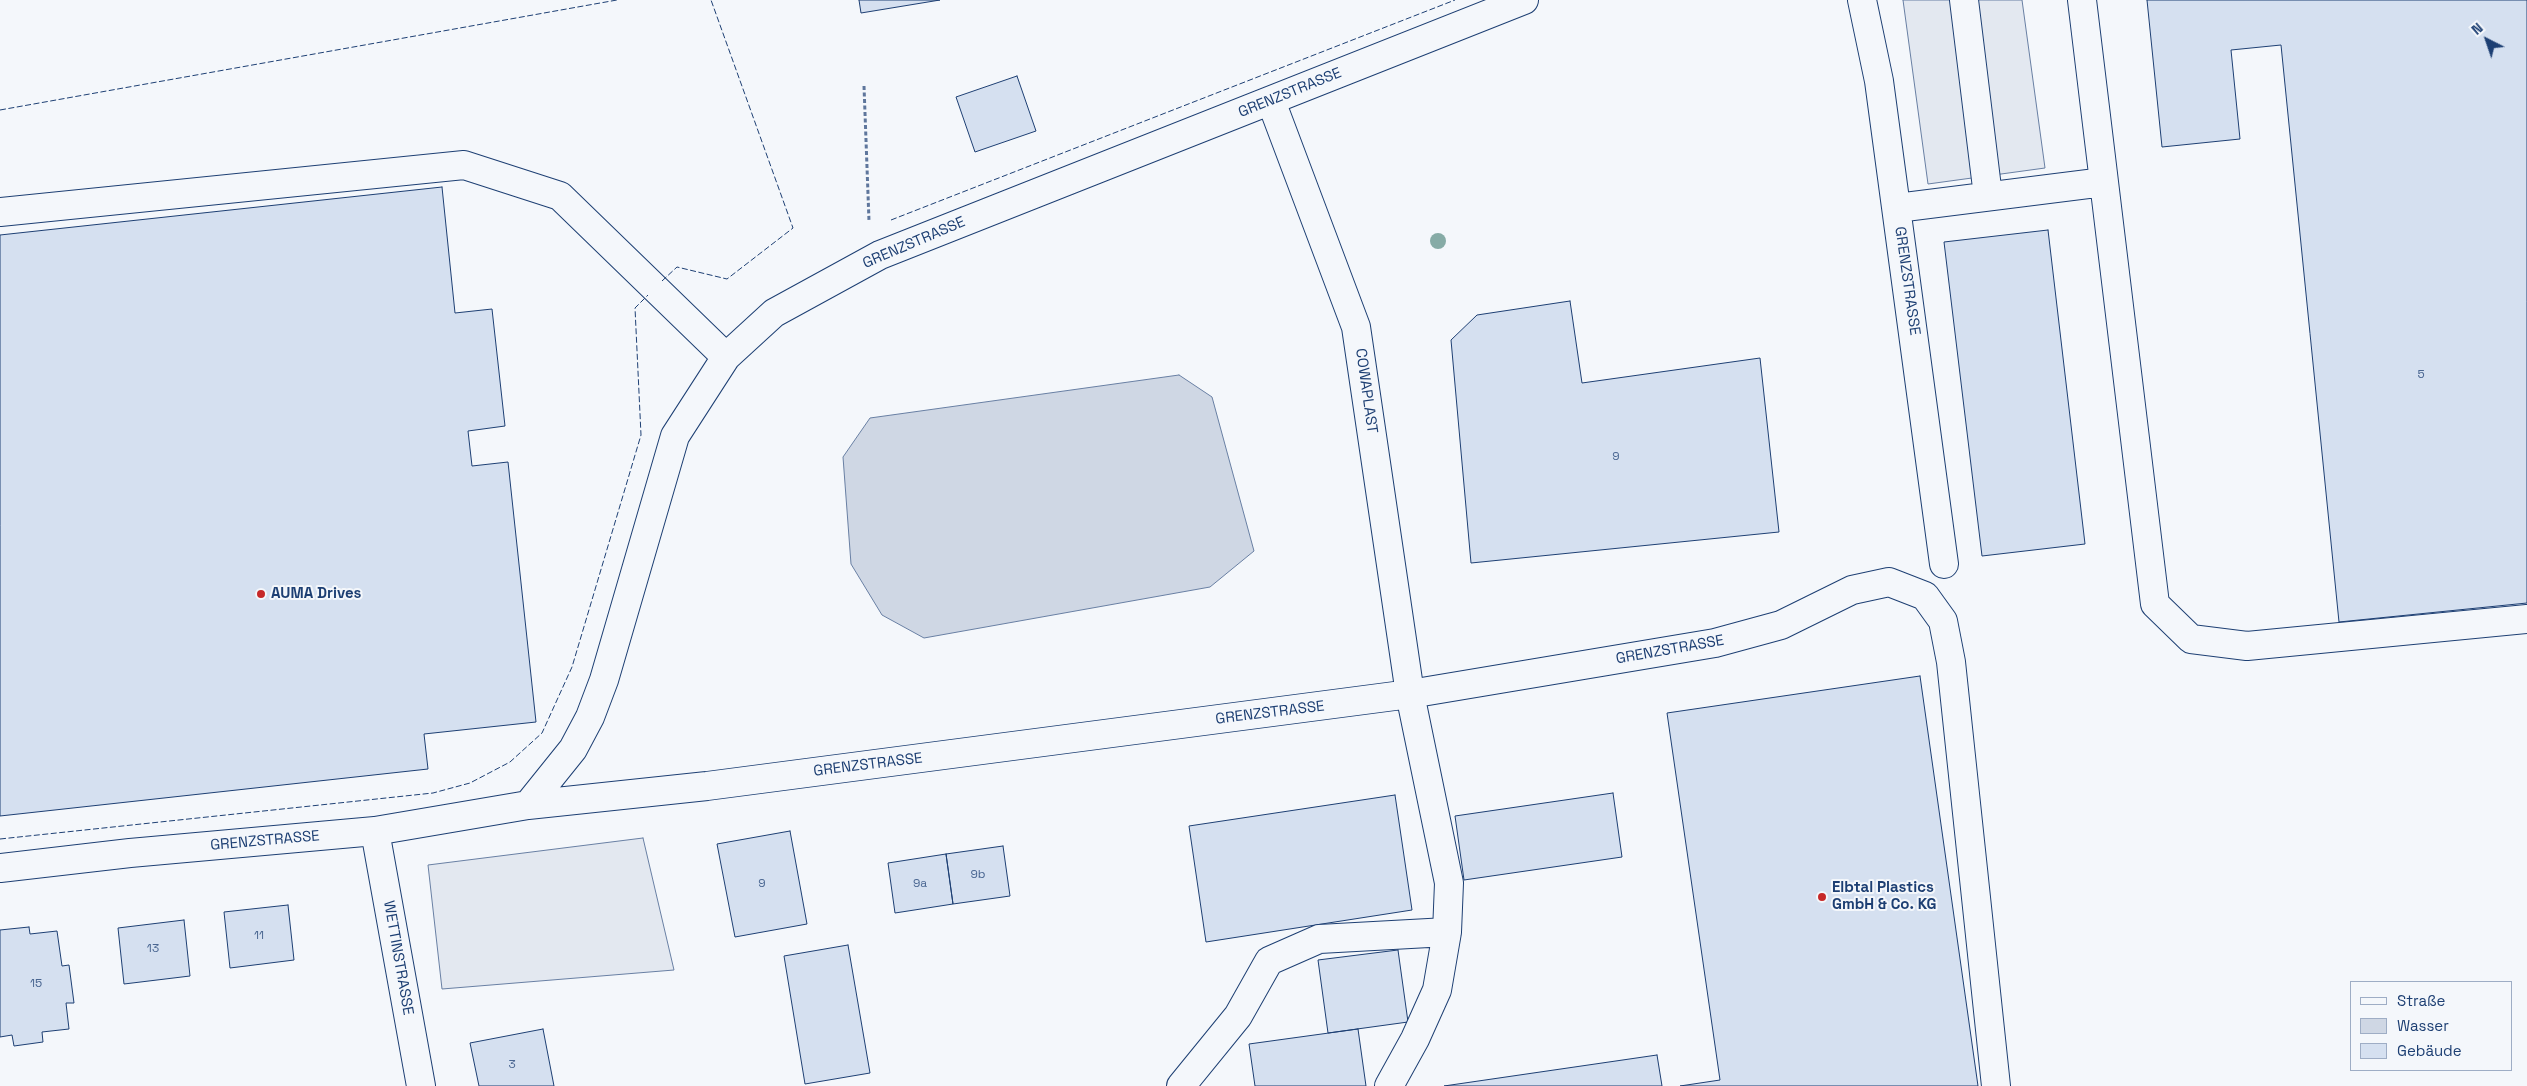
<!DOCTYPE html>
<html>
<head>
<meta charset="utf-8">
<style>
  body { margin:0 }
  #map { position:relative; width:2527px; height:1086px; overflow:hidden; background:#f4f7fb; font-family:"Space Grotesk",sans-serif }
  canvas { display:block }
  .legend { position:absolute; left:2350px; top:981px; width:162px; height:90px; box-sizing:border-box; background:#f4f7fb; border:1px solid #9eadc5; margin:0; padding:6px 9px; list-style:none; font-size:15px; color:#1d3f73 }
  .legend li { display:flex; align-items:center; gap:10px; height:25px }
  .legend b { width:25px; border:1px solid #9eadc5 }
  .north { position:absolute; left:2462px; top:15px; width:50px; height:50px; -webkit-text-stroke:4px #f4f7fb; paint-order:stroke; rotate:319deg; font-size:14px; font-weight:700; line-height:20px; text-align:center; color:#1d3f73 }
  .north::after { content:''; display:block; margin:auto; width:18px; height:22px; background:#1d3f73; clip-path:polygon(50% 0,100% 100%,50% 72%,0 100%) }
</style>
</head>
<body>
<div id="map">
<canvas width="2527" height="1086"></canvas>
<ul class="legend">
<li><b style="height:6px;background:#f4f7fb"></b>Straße</li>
<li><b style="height:14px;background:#cfd7e4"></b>Wasser</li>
<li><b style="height:14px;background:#d5e0f0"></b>Gebäude</li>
</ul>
<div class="north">N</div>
</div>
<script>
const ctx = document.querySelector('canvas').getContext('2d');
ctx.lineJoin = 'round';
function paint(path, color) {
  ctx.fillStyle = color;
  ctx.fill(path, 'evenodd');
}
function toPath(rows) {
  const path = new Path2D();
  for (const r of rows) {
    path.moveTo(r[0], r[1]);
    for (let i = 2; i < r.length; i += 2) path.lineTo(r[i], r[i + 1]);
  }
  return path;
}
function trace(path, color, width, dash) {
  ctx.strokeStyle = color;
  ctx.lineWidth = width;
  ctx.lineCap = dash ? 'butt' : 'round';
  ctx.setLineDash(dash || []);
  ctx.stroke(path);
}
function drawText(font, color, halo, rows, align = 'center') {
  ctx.font = font + ' "Space Grotesk",sans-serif';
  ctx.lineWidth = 4;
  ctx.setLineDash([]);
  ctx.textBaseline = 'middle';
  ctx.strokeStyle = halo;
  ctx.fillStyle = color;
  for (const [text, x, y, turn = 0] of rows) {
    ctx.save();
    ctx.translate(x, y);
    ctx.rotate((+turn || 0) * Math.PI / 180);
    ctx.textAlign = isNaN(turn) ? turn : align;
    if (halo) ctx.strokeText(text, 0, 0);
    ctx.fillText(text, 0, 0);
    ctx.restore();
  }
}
const parking = toPath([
  [1903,0,2022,0,2045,168,1928,184,1903,0],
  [643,838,674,970,442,989,428,865,643,838]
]);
paint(parking, '#e3e8f0');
trace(parking, '#687fa3', 1);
const water = toPath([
  [1179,375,1212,397,1254,551,1210,587,924,638,882,615,851,564,843,457,870,418,1179,375]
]);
paint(water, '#cfd7e4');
trace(water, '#687fa3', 1);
const building = toPath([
  [859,0,940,0,861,13,859,0],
  [2147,0,2527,0,2527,603,2339,622,2281,45,2231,50,2240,139,2162,147,2147,0],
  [1017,76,1036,131,975,152,956,97,1017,76],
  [442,187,455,313,492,309,505,426,468,431,472,466,508,462,536,722,424,734,428,769,0,816,0,235,442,187],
  [2048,230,2085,544,1982,556,1944,242,2048,230],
  [1570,301,1582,383,1760,358,1779,532,1471,563,1451,340,1477,315,1570,301],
  [1920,676,1978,1086,1680,1086,1720,1080,1667,713,1920,676],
  [1613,793,1622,857,1464,880,1455,816,1613,793],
  [1395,795,1412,910,1206,942,1189,826,1395,795],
  [790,831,807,924,735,937,717,844,790,831],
  [1003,846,1010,896,953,904,946,854,1003,846],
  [946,854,953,904,895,913,888,863,946,854],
  [288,905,294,960,230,968,224,912,288,905],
  [184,920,190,976,124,984,118,928,184,920],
  [29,927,30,934,57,931,62,966,69,965,74,1003,66,1003,69,1029,42,1032,43,1042,14,1046,12,1035,0,1037,0,930,29,927],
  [848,945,870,1073,805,1084,784,956,848,945],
  [1398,950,1408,1022,1328,1033,1318,960,1398,950],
  [543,1029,554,1086,479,1086,470,1043,543,1029],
  [1358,1029,1366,1086,1255,1086,1249,1044,1358,1029],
  [1657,1055,1662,1086,1444,1086,1657,1055]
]);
paint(building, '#d5e0f0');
trace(building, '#1d3f73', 1);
const minor = toPath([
  [1862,0,1879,81,1944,564],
  [1964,0,1988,196],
  [2082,0,2155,604,2191,639,2247,646,2527,619],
  [1271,101,1356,327,1410,694,1449,883,1447,932,1437,990,1415,1039,1389,1086],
  [1897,208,2104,182],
  [0,212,464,165,560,196,726,357],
  [528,805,707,786,1410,694,1715,643,1781,625,1852,590,1889,582,1925,596,1943,621,1951,662,1996,1086],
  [375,831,421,1086],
  [0,868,130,853,375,831,528,805,573,749,590,717,604,680,675,436,726,357,774,313,880,255,1524,0],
  [1181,1086,1238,1016,1269,961,1319,939,1447,932]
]);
trace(minor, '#1d3f73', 30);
trace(toPath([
  [864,86,869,221]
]), '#5e769c', 3, [4, 2.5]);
trace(minor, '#f4f7fb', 28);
trace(toPath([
  [0,110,617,0],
  [891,220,1455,0],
  [662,281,677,267,727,279,793,228,711,0],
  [0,839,433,793,470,783,510,762,542,733,572,667,641,435,635,308,648,295]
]), '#1d3f73', 1, [6, 2.5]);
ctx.fillStyle = '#86aba6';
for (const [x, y] of [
  [1438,241]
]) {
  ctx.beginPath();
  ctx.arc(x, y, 8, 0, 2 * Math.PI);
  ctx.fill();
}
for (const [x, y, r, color] of [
  [261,594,5,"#c62828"],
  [1822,897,5,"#c62828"]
]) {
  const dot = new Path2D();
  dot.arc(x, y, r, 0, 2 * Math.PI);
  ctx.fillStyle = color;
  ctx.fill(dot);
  trace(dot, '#f4f7fb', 2);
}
drawText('12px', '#4b6792', null, [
  ["5",2421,375],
  ["9",1616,457],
  ["9b",978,875],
  ["9",762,884],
  ["9a",920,884],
  ["11",259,936],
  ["13",153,949],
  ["15",36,984],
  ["3",512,1065]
]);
drawText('15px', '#1d3f73', '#f4f7fb', [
  ["GRENZSTRASSE",1290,93,-22],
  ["GRENZSTRASSE",914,243,-23],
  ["GRENZSTRASSE",1907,281,82],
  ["COWAPLAST",1366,391,82],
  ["GRENZSTRASSE",1670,650,-10],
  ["GRENZSTRASSE",1270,713,-7],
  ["GRENZSTRASSE",868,765,-7],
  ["GRENZSTRASSE",265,841,-5],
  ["WETTINSTRASSE",398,958,80]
]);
drawText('bold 15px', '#1d3f73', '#f4f7fb', [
  ["AUMA Drives",271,594],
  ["Elbtal Plastics",1832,888],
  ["GmbH & Co. KG",1832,905]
], 'left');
</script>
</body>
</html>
